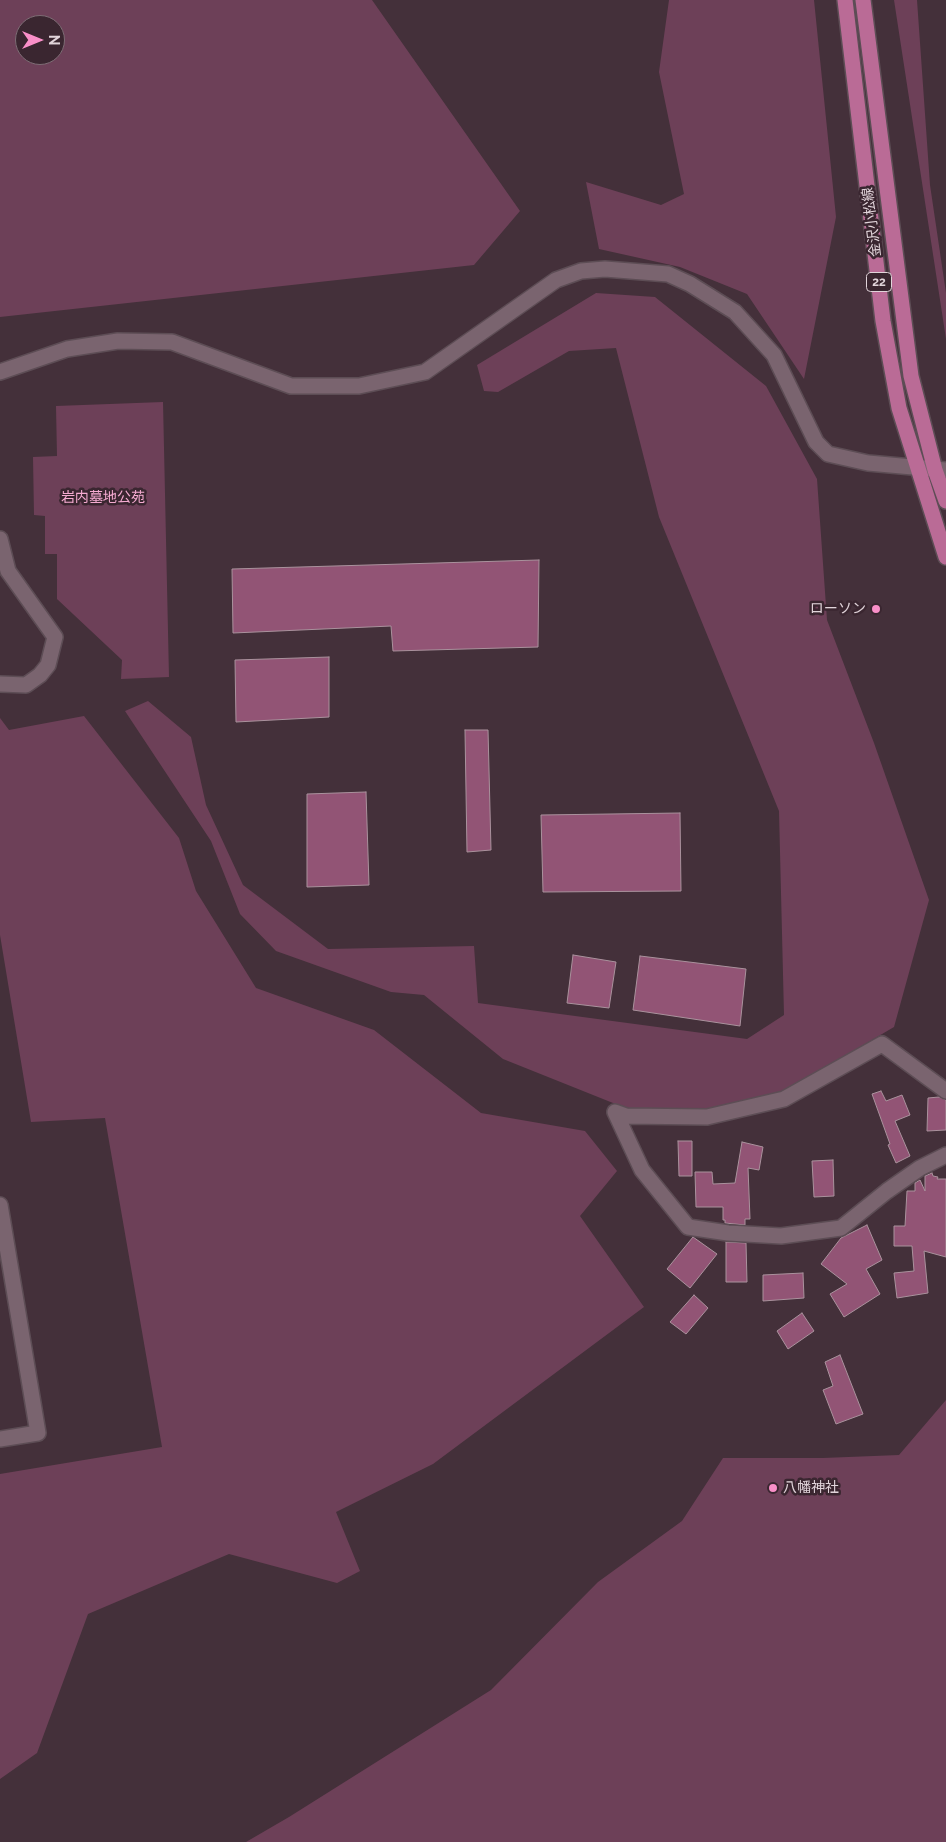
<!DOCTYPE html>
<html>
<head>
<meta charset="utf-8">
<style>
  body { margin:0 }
  #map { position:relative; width:946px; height:1842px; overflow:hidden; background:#44303a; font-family:Raleway,sans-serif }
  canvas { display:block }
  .north { position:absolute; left:15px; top:15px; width:50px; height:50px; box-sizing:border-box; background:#3a2630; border:1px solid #7d6c74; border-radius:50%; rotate:90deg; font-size:14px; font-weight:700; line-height:20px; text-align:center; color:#e1d4da }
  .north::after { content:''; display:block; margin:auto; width:18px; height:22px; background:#f98fc8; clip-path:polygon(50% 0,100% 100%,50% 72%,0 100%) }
</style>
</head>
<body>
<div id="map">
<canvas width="946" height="1842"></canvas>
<div class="north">N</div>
</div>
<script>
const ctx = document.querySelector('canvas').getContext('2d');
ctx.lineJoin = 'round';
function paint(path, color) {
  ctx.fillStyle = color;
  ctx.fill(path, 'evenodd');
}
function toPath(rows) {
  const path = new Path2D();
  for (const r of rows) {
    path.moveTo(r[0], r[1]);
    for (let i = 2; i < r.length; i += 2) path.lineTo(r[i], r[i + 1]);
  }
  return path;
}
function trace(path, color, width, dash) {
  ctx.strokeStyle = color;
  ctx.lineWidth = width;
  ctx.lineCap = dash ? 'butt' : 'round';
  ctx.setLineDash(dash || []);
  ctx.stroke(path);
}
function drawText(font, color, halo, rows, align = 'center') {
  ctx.font = font + ' Raleway,"Noto Sans JP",sans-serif';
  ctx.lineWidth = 5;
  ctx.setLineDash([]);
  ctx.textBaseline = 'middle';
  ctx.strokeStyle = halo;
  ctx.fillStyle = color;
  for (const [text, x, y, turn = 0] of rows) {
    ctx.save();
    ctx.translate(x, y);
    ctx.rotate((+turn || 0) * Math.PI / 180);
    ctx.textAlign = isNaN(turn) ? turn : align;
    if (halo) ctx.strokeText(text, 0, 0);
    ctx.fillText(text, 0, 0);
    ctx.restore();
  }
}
paint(toPath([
  [0,0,372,0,520,211,474,265,0,317],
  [25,25,55,25,55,55,25,55],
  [669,0,814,0,836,217,804,379,747,294,680,267,599,249,586,182,661,205,684,194,659,72],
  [894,0,917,0,930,185,946,293,946,339],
  [596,293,655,297,766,386,817,479,827,620,874,743,929,900,894,1027,783,1092,707,1110,628,1109,503,1059,424,995,391,992,276,951,240,914,211,841,125,711,148,701,191,737,206,805,243,885,328,949,474,946,478,1003,747,1039,784,1015,779,811,659,517,616,348,569,351,498,392,484,391,477,365],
  [163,402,169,677,121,679,122,660,57,599,57,554,45,554,45,516,34,515,33,457,57,456,56,406],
  [84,716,179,838,196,891,256,988,374,1030,481,1113,585,1131,617,1171,580,1216,644,1307,433,1464,336,1512,360,1571,337,1583,229,1554,88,1614,37,1753,0,1779,0,1474,162,1447,105,1118,31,1122,0,935,0,718,9,730],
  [946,1400,946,1842,246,1842,289,1817,491,1690,598,1582,682,1521,723,1458,823,1458,899,1455]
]), '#6d4058');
const building = toPath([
  [539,560,538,647,393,651,391,626,233,633,232,569,539,560],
  [329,657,329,717,236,722,235,660,329,657],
  [465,730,488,730,491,850,467,852,465,730],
  [366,792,369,885,307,887,307,794,366,792],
  [680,813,681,891,543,892,541,815,680,813],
  [573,955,616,962,609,1008,567,1003,573,955],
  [640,956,746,969,740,1026,633,1010,640,956],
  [881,1091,886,1101,902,1095,910,1115,895,1121,910,1156,896,1163,888,1145,890,1144,872,1094,881,1091],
  [939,1097,946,1100,946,1130,927,1131,928,1098,939,1097],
  [678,1141,692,1141,692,1176,679,1176,678,1141],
  [742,1142,763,1147,759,1170,748,1168,750,1219,745,1219,745,1225,725,1223,725,1220,723,1220,723,1207,696,1207,695,1172,712,1172,713,1184,735,1183,742,1142],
  [833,1160,834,1196,814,1197,812,1161,833,1160],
  [932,1173,933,1176,938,1177,937,1179,946,1179,946,1257,924,1251,928,1293,897,1298,894,1273,914,1271,912,1246,894,1246,894,1226,905,1226,907,1191,915,1191,915,1183,920,1180,925,1191,925,1176,932,1173],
  [867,1225,882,1260,866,1269,880,1294,844,1317,830,1294,847,1284,821,1264,841,1238,867,1225],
  [693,1237,717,1254,690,1288,667,1269,693,1237],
  [726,1242,746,1243,747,1282,726,1282,726,1242],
  [803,1273,804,1298,763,1301,763,1275,803,1273],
  [694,1295,708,1308,686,1334,670,1322,694,1295],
  [802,1313,814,1331,788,1349,777,1331,802,1313],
  [840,1355,863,1414,836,1424,823,1390,833,1386,825,1362,840,1355]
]);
paint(building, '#925475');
trace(building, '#aa929d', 1);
const minor = toPath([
  [0,372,67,349,118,341,172,342,291,386,359,386,425,372,556,280,581,271,605,269,668,274,690,284,735,312,774,355,816,442,828,454,868,463,946,470],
  [0,539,8,571,55,637,48,665,40,675,26,685,0,684],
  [615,1112,642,1170,688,1227,728,1233,781,1236,841,1228,887,1191,920,1168,946,1155],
  [615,1112,626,1116,707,1117,784,1099,882,1044,946,1091],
  [0,1205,38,1433,0,1439]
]);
const major = toPath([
  [845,0,883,321,899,408,946,557],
  [863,0,911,376,935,470,946,501]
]);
trace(minor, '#5d4d55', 18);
trace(major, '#5d4d55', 18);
trace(minor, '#7a646f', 15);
trace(major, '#ba6b96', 15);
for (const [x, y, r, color] of [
  [876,609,5,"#f98fc8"],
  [773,1488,5,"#f98fc8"]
]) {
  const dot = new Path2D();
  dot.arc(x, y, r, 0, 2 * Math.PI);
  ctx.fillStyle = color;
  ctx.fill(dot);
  trace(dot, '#3a2630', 2);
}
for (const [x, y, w] of [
  [879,282,25]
]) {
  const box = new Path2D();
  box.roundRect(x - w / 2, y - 9.5, w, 19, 4);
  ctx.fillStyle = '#3a2630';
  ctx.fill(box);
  trace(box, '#e1d4da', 1);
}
drawText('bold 12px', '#e1d4da', null, [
  ["22",879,282]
]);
drawText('14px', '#e1d4da', '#3a2630', [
  ["金沢小松線",872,222,-97]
]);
drawText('14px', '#f5abd1', '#3a2630', [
  ["岩内墓地公苑",103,498]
]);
drawText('14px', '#e1d4da', '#3a2630', [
  ["ローソン",866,609],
  ["八幡神社",783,1488,"left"]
], 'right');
</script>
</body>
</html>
